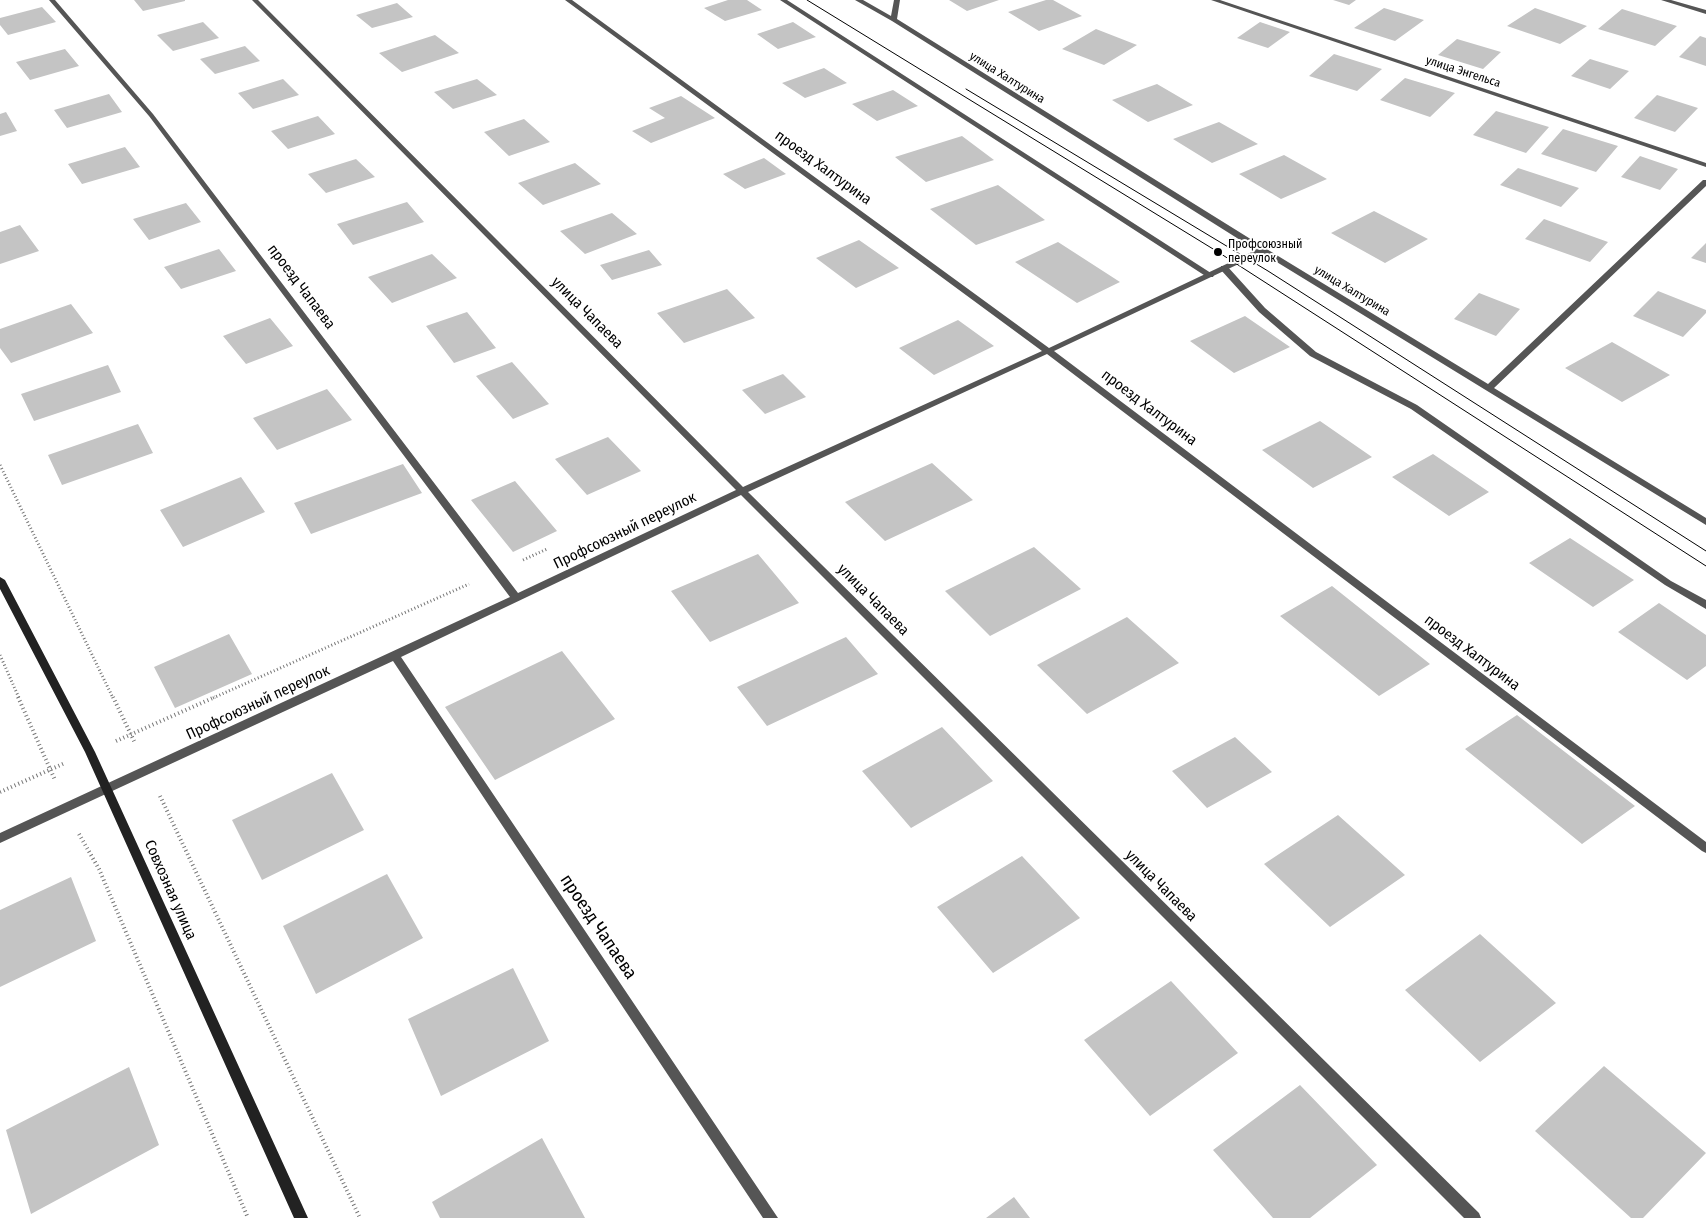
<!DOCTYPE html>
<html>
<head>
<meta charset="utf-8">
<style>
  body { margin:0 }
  canvas { display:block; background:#fff }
</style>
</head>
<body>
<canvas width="1706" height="1218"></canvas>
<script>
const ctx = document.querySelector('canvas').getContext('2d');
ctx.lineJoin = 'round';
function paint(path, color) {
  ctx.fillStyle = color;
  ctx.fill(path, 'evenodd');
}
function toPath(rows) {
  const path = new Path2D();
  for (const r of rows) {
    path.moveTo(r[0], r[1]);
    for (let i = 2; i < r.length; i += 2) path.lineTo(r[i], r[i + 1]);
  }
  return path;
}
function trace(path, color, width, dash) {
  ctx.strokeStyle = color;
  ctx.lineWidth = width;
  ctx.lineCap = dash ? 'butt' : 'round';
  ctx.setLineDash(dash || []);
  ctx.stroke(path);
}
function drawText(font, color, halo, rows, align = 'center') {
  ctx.font = font + ' "Fira Sans Condensed",sans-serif';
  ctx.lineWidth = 4;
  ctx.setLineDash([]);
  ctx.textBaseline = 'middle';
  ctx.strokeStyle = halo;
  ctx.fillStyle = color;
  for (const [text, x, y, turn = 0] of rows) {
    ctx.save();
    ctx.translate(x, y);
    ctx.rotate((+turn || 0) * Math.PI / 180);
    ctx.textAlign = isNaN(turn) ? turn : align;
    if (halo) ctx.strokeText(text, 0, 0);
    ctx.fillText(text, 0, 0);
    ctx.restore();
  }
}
paint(toPath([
  [134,0,185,0,185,1,143,11],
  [728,0,747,0,762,10,725,21,704,8],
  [949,0,999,0,967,11],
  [1046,0,1053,0,1082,16,1039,31,1008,12],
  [1333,0,1356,0,1349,5],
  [397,3,413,17,372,28,356,15],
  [42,7,56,22,8,35,0,25,0,18],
  [1384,8,1424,20,1395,41,1354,28],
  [1535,8,1587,26,1560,44,1507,26],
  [1622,9,1677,26,1655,46,1598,29],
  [203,22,219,38,173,51,157,35],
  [793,22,816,37,778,49,757,34],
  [1260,22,1290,32,1268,48,1237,38],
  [1096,29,1137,45,1104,65,1062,49],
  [435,35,459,53,402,72,379,53],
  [1700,36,1706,38,1706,66,1679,57],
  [1457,39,1501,52,1483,69,1438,55],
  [245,46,260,61,215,74,200,59],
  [65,49,79,66,30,80,16,62],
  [1334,54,1382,69,1357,91,1309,76],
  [1590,59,1629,71,1610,89,1571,76],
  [824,68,847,83,805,98,782,83],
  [1405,78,1455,93,1430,117,1380,100],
  [283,79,299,95,253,109,238,93],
  [477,79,497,95,453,109,434,92],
  [1157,84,1193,105,1148,122,1112,100],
  [893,90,918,106,877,121,852,104],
  [109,94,122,112,67,128,54,110],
  [1657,95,1698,108,1675,132,1634,118],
  [681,96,715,118,651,143,632,131,665,118,649,108],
  [1496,111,1549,127,1526,153,1473,135],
  [6,112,17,131,0,136,0,114],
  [318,116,335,134,288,149,271,131],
  [524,119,550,142,509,156,484,132],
  [1219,122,1258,144,1212,163,1173,139],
  [1563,129,1618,146,1596,172,1541,154],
  [962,136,994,160,926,182,895,157],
  [125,147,140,167,82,184,68,164],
  [1284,155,1327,179,1281,199,1239,174],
  [1640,156,1678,169,1660,190,1621,177],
  [764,158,786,174,745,189,723,174],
  [356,159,375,177,326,193,308,174],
  [575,163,601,184,543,205,518,183],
  [1518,168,1579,188,1561,207,1500,185],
  [998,185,1045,220,976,245,930,209],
  [407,202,424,222,353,245,337,224],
  [186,203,201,222,149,240,133,219],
  [1374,211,1428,239,1385,263,1331,233],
  [612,213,637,234,585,254,560,231],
  [1544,219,1608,242,1590,262,1525,239],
  [20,225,39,251,0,264,0,232],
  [859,240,899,268,856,288,816,258],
  [1058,242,1120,282,1077,303,1015,262],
  [1706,243,1706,263,1691,258],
  [219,249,236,271,181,289,164,267],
  [649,250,662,265,612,280,600,265],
  [432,254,457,278,392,303,368,277],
  [727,289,755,318,684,343,657,313],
  [1658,291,1706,310,1706,313,1683,337,1633,316],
  [1479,293,1520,309,1496,336,1454,319],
  [71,304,93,333,11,363,0,348,0,329],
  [467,312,496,348,454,363,426,326],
  [1245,316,1290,347,1234,373,1190,341],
  [270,318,293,346,246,364,223,336],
  [958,320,994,346,934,375,899,348],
  [1612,342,1670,375,1622,402,1565,368],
  [512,362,549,404,513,419,476,376],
  [108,365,121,392,34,421,21,394],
  [783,374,806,397,765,414,742,390],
  [327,389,352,420,277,450,253,418],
  [1320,421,1372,457,1313,488,1262,450],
  [138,424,153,453,62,485,48,455],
  [608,437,641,471,587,495,555,459],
  [1433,454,1489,492,1449,516,1392,477],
  [932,463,973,500,885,541,845,502],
  [403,464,422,493,311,534,294,503],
  [241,477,265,512,183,547,160,510],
  [515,481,557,531,513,552,471,500],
  [1570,538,1634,580,1593,607,1529,563],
  [1034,547,1081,589,990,636,945,591],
  [758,554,799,603,710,642,671,591],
  [1332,586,1430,664,1379,696,1280,616],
  [1659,603,1706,635,1706,666,1687,680,1618,632],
  [1127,617,1179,663,1087,714,1037,665],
  [229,634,252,674,175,708,154,667],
  [846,637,878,674,767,726,737,687],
  [562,651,615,719,495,780,445,707],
  [1517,715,1635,806,1582,844,1465,749],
  [942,727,993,781,911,828,862,771],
  [1235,737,1272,772,1207,808,1172,771],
  [332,773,364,830,262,880,232,820],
  [1338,815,1405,875,1330,927,1264,864],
  [1022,856,1080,918,993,973,937,907],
  [387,874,423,938,316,994,283,926],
  [71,877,96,941,0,987,0,910],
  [1480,934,1556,1003,1480,1062,1405,990],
  [513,968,549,1041,441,1096,408,1019],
  [1171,981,1238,1053,1150,1116,1084,1040],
  [1604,1066,1706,1153,1643,1218,1631,1218,1535,1131],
  [129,1067,159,1145,31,1214,6,1130],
  [1300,1085,1377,1165,1310,1218,1273,1218,1213,1150],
  [542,1138,585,1218,440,1218,432,1202],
  [1014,1197,1030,1218,986,1218]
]), '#c4c4c4');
trace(toPath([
  [0,465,113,698],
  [523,560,547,549],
  [0,655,19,698],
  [213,698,469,584]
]), '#777', 3, [1, 2.5]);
trace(toPath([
  [18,697,55,780],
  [113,697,135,743],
  [116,741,215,697],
  [0,792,65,763],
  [160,796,360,1218],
  [79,834,99,869,248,1218]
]), '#777', 4, [1, 3]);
paint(toPath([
  [780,0,787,0,1214,275,1213,277,1207,277,780,0],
  [1221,266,1227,266,1265,308,1316,352,1417,405,1671,581,1706,600,1706,609,1665,585,1411,409,1310,356,1259,312,1221,270,1221,266]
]), '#555');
paint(toPath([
  [49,0,55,0,153,114,518,593,736,490,252,0,258,0,743,487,1042,351,565,0,572,0,1049,348,1256,250,892,21,855,0,863,0,891,16,894,0,900,0,897,19,1265,248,1488,384,1703,180,1706,180,1706,186,1494,388,1706,518,1706,525,1262,253,1054,351,1706,842,1706,853,1702,851,1047,354,748,492,1479,1213,1481,1218,1464,1218,741,495,401,657,778,1218,763,1218,393,661,0,843,0,833,510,597,149,116,49,0],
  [1211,0,1220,0,1706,163,1706,167,1211,0],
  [1661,0,1671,0,1706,10,1706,14,1661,0]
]), '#555');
paint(toPath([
  [0,577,5,580,95,752,308,1218,294,1218,85,752,0,589,0,577]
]), '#222');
trace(toPath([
  [807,0,1218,252,1706,566],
  [966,89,1268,271,1706,551]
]), '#000', 1);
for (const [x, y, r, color] of [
  [1218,252,5,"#000"]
]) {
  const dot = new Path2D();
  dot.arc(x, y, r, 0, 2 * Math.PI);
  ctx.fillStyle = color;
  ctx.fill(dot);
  trace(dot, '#fff', 2);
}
drawText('12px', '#000', '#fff', [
  ["улица Энгельса",1463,72,18],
  ["улица Халтурина",1007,78,32],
  ["улица Халтурина",1352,291,31]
]);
drawText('12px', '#000', '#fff', [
  ["Профсоюзный",1228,245],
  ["переулок",1228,259]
], 'left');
drawText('15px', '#000', '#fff', [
  ["проезд Халтурина",823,168,36],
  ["проезд Чапаева",301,287,53],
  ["улица Чапаева",587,313,45],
  ["проезд Халтурина",1149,408,37],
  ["Профсоюзный переулок",625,531,-26],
  ["улица Чапаева",873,600,45],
  ["проезд Халтурина",1472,653,37],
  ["Профсоюзный переулок",258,703,-25],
  ["улица Чапаева",1161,886,45],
  ["Совхозная улица",170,890,66]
]);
drawText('18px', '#000', '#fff', [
  ["проезд Чапаева",598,927,56]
]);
</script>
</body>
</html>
